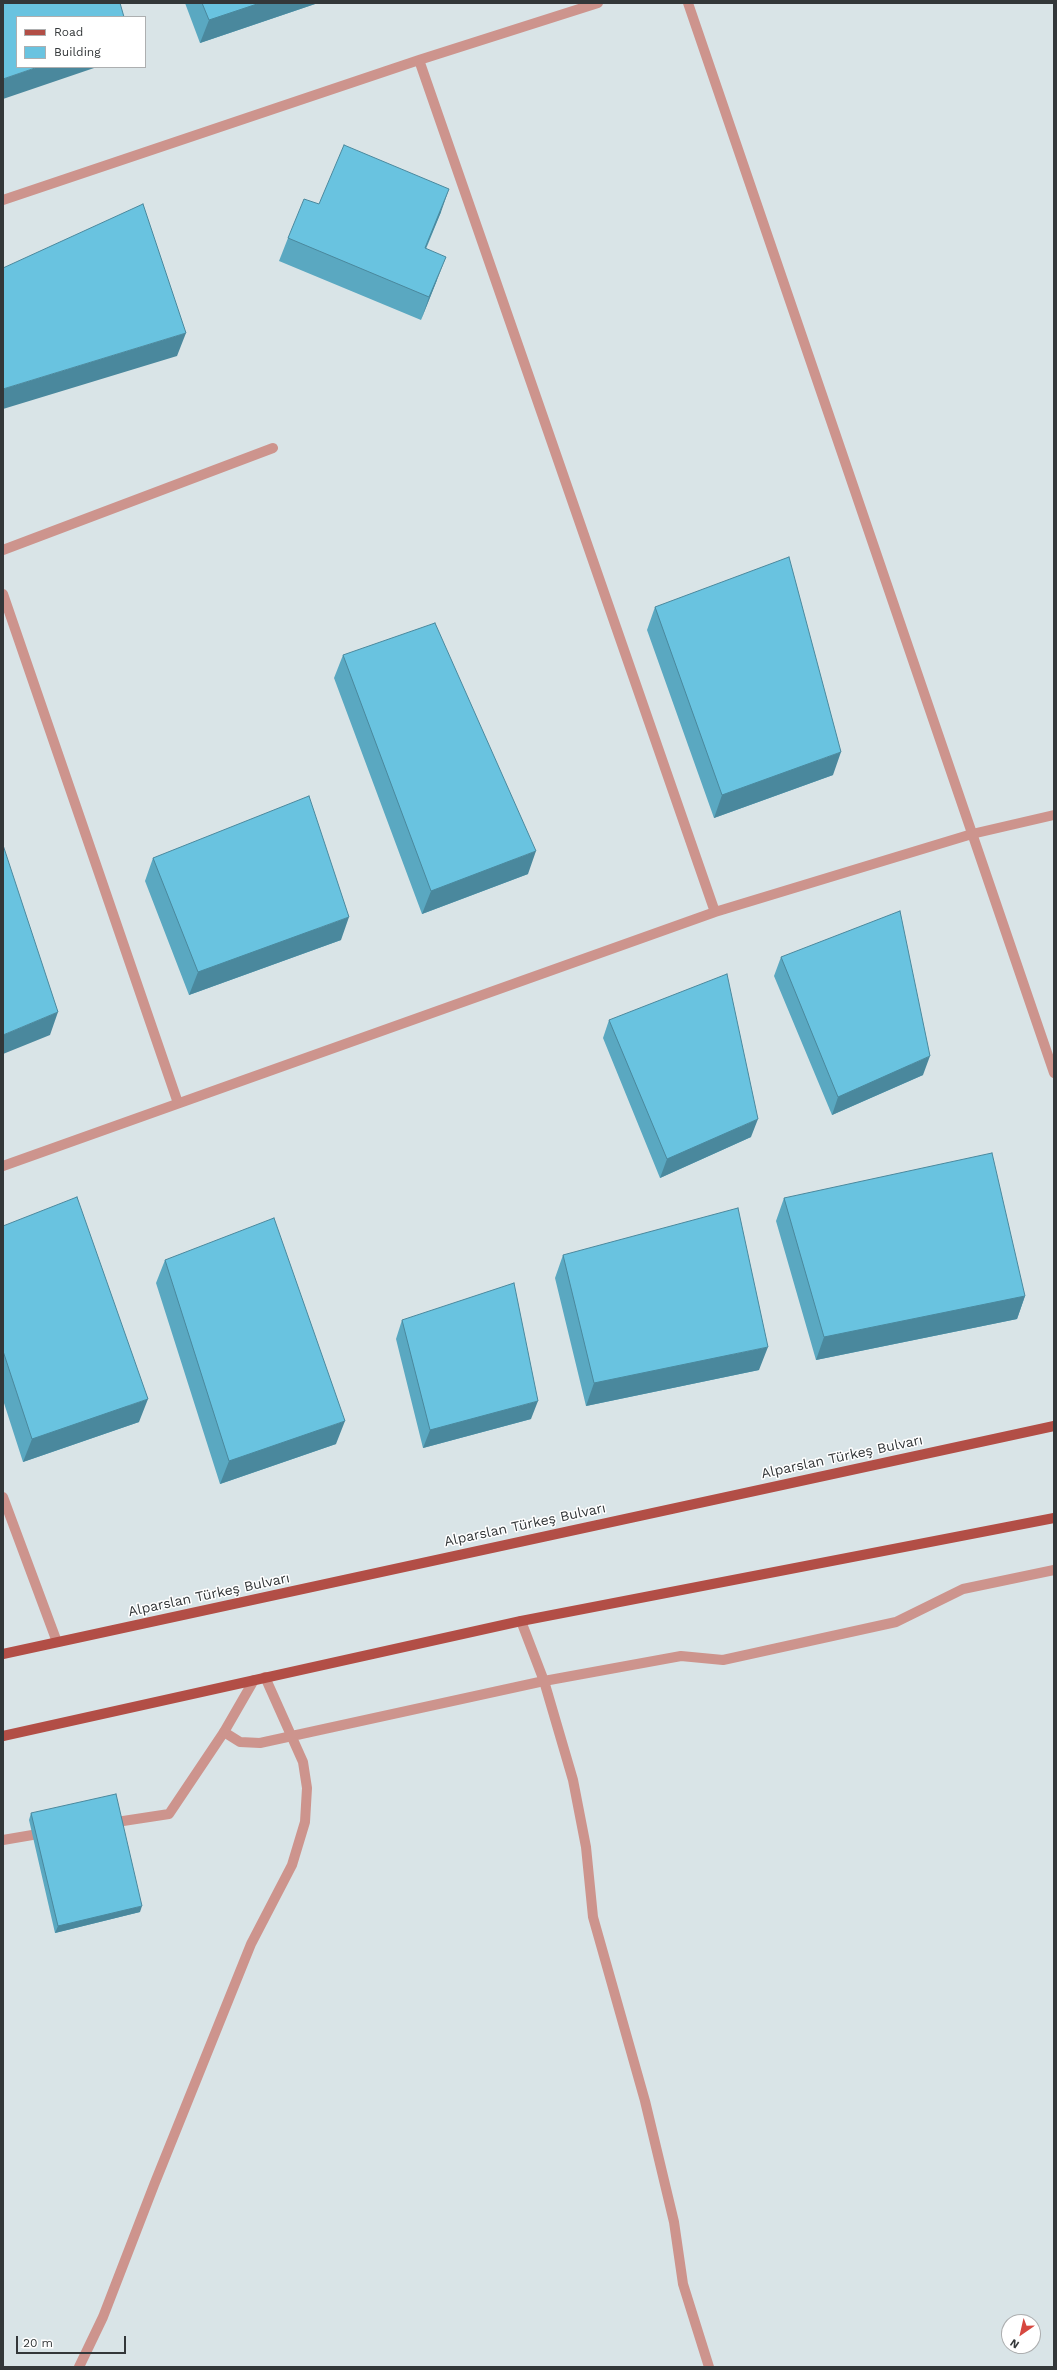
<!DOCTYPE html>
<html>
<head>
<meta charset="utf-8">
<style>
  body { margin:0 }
  #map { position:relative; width:1057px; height:2370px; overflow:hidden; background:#d9e4e7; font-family:"Work Sans",sans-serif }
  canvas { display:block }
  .frame { position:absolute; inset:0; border:4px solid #333739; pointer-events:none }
  .legend { position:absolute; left:16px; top:16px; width:130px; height:52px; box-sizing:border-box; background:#fff; border:1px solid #adafb0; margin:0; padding:5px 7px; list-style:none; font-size:12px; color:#333739 }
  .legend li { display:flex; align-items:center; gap:8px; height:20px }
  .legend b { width:20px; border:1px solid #adafb0 }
  .north { position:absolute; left:1001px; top:2314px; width:40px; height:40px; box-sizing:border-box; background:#fff; border:1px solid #adafb0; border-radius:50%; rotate:214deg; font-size:11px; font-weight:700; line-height:16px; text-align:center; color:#333739 }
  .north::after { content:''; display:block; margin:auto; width:14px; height:18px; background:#d64840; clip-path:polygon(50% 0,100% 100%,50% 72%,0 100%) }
  .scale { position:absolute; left:16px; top:2336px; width:110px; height:18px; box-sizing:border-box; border:2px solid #333739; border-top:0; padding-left:5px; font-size:12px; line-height:14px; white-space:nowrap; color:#333739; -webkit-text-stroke:3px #fff; paint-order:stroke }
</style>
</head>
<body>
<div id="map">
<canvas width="1057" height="2370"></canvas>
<div class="frame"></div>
<ul class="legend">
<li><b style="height:5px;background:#b24e46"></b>Road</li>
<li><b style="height:11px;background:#69c3e0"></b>Building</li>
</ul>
<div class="north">N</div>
<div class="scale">20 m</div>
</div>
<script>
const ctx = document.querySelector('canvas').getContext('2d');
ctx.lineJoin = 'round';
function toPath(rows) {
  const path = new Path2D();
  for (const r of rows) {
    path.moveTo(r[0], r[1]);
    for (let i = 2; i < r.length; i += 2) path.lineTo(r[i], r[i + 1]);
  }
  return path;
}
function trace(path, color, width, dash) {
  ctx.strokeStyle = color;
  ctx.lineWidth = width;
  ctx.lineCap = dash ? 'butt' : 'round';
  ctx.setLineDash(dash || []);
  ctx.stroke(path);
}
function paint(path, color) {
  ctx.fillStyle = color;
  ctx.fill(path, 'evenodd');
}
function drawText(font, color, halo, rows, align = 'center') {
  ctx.font = font + ' "Work Sans",sans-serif';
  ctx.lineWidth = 3;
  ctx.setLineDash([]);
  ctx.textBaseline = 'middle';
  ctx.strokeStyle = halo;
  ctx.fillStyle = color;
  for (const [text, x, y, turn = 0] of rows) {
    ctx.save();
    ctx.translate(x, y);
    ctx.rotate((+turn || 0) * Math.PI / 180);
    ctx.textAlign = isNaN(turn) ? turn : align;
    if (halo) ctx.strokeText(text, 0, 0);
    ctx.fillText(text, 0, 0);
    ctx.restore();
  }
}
trace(toPath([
  [110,1823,169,1814,224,1732,254,1680],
  [3,1840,44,1833]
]), '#cd948d', 10);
trace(toPath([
  [688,3,1054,1073],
  [419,60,715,912],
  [3,200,419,60,598,3],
  [3,550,273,448],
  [3,594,178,1103],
  [3,1166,715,912,972,834,1054,815],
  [3,1497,57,1642],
  [521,1621,544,1681,573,1780,586,1847,593,1917,645,2101,674,2222,683,2284,709,2367],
  [224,1732,240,1742,260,1743,544,1681,681,1656,723,1660,896,1622,963,1589,1054,1570],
  [79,2367,103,2317,154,2185,251,1944,292,1865,305,1822,307,1788,303,1762,265,1677]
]), '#cd948d', 10);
trace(toPath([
  [3,1654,1054,1426],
  [3,1736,521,1621,1054,1518]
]), '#b24e46', 10);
paint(toPath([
  [185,3,318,3,200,43],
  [319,204,441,212,426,249,437,280,421,320,279,261,288,238],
  [655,607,833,775,714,818,647,630],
  [343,655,528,874,422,914,334,678],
  [153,858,341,940,189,995,145,881],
  [781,957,923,1075,832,1115,774,976],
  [609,1020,751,1137,660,1178,603,1038],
  [784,1198,1025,1296,1017,1319,816,1360,776,1221],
  [3,1226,139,1422,23,1462,3,1400],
  [563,1255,759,1370,586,1406,555,1278],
  [165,1260,336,1444,220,1484,156,1283],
  [402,1320,531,1419,423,1448,396,1339],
  [31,1813,140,1912,55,1933,29,1820]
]), '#5aa8c1');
paint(toPath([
  [260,3,318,3,200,43,209,20],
  [38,67,97,67,3,99,3,79],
  [449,189,441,212,416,271,425,248],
  [446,257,437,280,421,320,429,297],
  [186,333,177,356,3,409,3,389],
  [841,752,833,775,714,818,722,795],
  [536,851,528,874,422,914,431,891],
  [349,917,341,940,189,995,198,972],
  [58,1012,50,1035,3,1054,3,1035],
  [930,1056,923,1075,832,1115,838,1097],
  [758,1119,751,1137,660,1178,667,1159],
  [1025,1296,1017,1319,816,1360,824,1337],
  [768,1347,759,1370,586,1406,594,1383],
  [148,1399,139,1422,23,1462,32,1439],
  [538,1401,531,1419,423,1448,430,1430],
  [345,1421,336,1444,220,1484,229,1461],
  [142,1906,140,1912,55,1933,58,1926]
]), '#4a889d');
const building = toPath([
  [3,3,120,3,124,17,17,17,17,67,38,67,3,79,3,3],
  [202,3,260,3,209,20,202,3],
  [344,145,449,189,425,248,446,257,429,297,288,238,304,199,319,204,344,145],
  [143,204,186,333,3,389,3,268,143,204],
  [789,557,841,752,722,795,655,607,789,557],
  [435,623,536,851,431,891,343,655,435,623],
  [309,796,349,917,198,972,153,858,309,796],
  [3,845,58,1012,3,1035,3,845],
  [900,911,930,1056,838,1097,781,957,900,911],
  [727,974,758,1119,667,1159,609,1020,727,974],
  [992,1153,1025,1296,824,1337,784,1198,992,1153],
  [77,1197,148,1399,32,1439,3,1351,3,1226,77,1197],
  [738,1208,768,1347,594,1383,563,1255,738,1208],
  [274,1218,345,1421,229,1461,165,1260,274,1218],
  [514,1283,538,1401,430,1430,402,1320,514,1283],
  [116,1794,142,1906,58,1926,31,1813,116,1794]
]);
paint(building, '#69c3e0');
trace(building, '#4a889d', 1);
drawText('14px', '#333739', '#fff', [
  ["Alparslan Türkeş Bulvarı",842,1457,-12],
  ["Alparslan Türkeş Bulvarı",525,1525,-12],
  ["Alparslan Türkeş Bulvarı",209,1595,-12]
]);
</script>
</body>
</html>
